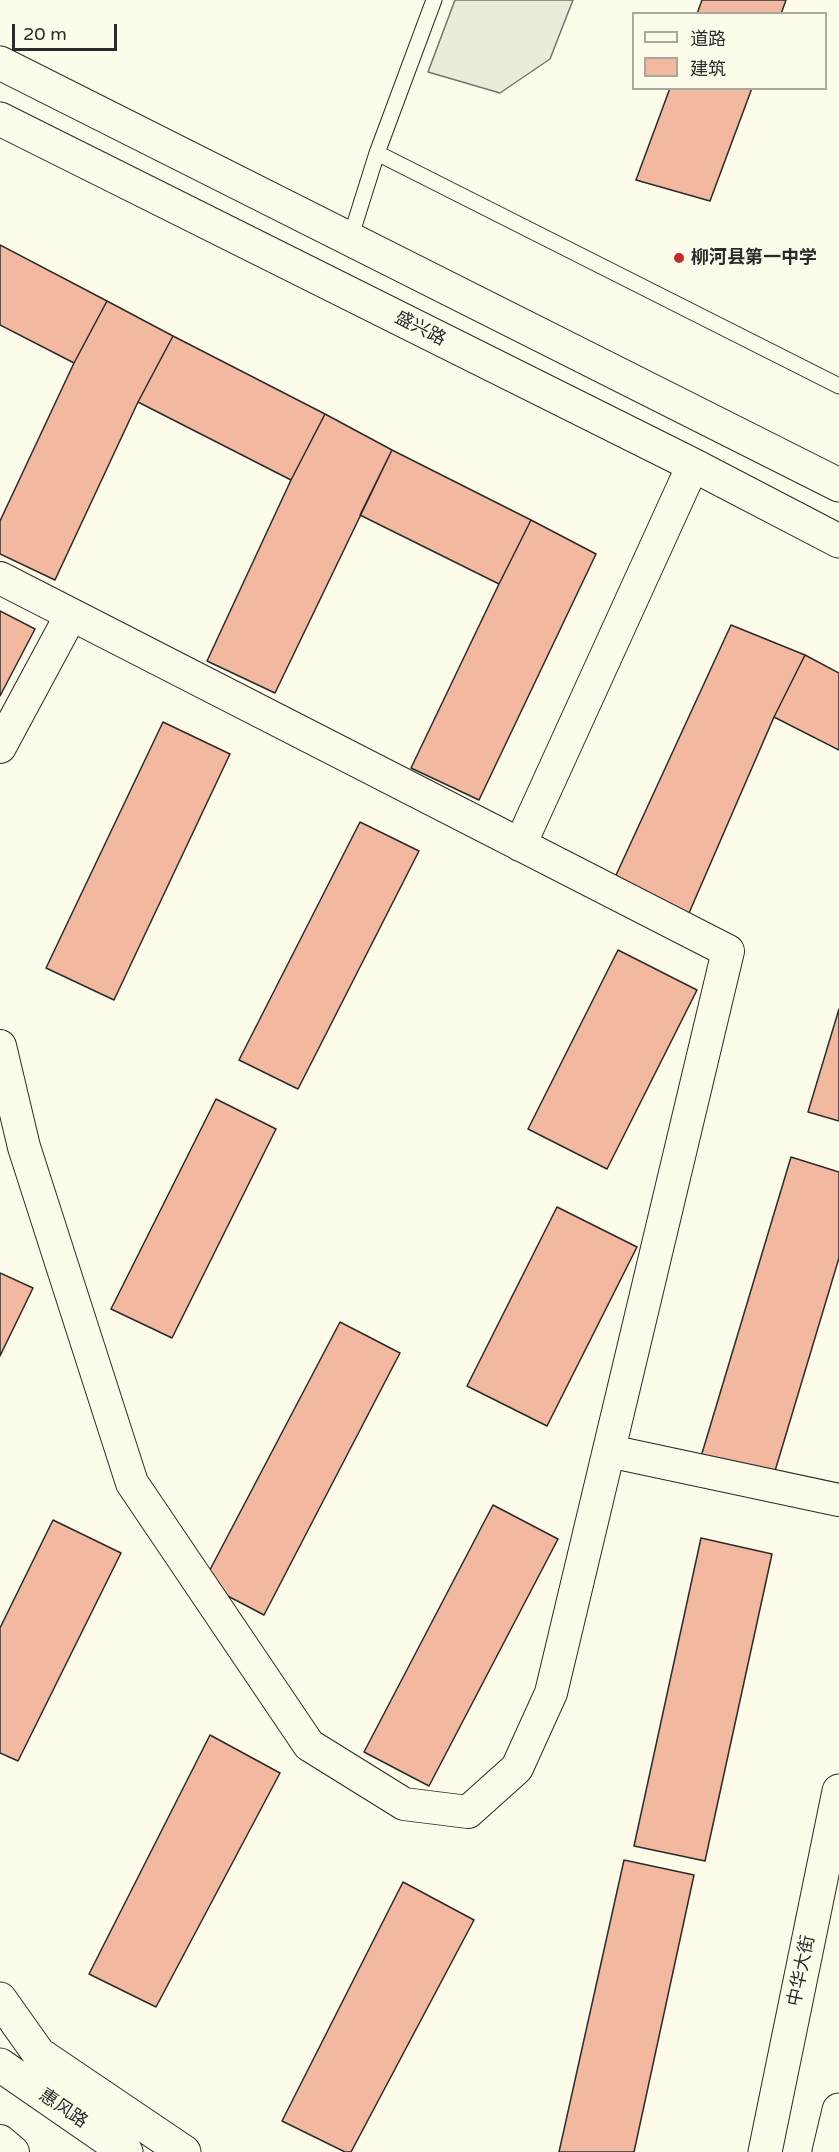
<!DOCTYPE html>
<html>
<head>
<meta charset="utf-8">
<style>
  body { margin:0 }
  #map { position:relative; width:839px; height:2152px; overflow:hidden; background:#fdfbea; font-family:"Varela Round","Noto Sans SC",sans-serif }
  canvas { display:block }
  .legend { position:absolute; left:632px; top:12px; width:195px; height:78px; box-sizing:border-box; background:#fdfbea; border:2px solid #a9a89e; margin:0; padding:8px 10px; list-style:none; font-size:18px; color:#2b2b2b }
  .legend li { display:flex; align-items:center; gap:12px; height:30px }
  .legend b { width:30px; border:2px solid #a9a89e }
  .scale { position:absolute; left:12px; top:24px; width:105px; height:27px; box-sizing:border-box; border:3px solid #2b2b2b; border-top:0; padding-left:8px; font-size:18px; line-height:21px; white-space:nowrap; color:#2b2b2b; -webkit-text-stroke:4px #fdfbea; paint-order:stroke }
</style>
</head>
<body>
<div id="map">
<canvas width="839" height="2152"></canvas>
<ul class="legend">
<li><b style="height:8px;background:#fdfbea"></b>道路</li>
<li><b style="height:16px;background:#f2b8a0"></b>建筑</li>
</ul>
<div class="scale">20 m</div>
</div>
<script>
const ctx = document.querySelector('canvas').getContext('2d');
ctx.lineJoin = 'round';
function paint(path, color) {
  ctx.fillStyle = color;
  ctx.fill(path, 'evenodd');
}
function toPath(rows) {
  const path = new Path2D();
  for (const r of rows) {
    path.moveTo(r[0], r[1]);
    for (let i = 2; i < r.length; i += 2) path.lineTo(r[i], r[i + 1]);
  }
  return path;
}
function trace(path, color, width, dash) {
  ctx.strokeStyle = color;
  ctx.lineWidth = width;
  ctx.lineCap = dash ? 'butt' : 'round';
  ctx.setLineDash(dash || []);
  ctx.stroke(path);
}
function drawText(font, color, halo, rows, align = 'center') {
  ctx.font = font + ' "Varela Round","Noto Sans SC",sans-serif';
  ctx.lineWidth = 4.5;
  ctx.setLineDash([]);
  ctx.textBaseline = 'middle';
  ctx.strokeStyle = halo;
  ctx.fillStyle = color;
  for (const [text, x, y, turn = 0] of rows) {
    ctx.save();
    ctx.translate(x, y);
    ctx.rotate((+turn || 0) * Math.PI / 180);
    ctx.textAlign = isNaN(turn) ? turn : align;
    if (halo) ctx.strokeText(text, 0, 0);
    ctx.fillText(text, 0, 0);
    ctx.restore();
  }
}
const parking = toPath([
  [455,0,573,0,550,59,500,93,428,72,455,0]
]);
paint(parking, '#eceadb');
trace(parking, '#74746e', 1.5);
const building = toPath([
  [702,0,786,0,781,14,697,14,702,0],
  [670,88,752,88,710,201,636,180,670,88],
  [0,245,107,301,74,363,0,325,0,245],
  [107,301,173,336,138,402,55,580,0,554,0,521,74,363,107,301],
  [173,336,325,414,291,480,138,402,173,336],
  [325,414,392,450,275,693,207,661,291,480,325,414],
  [392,450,531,520,499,584,360,515,392,450],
  [531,520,596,554,479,800,411,768,499,584,531,520],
  [0,611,35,629,0,696,0,611],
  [731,625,805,655,774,717,686,920,611,886,731,625],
  [805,655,839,673,839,750,774,717,805,655],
  [163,722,230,754,114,1000,46,968,163,722],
  [360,822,419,851,298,1089,239,1060,360,822],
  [618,950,697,990,607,1169,528,1129,618,950],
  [839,1009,839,1121,808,1112,839,1009],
  [216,1099,276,1129,172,1338,111,1309,216,1099],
  [791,1157,839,1172,839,1258,772,1481,700,1460,791,1157],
  [557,1207,637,1247,547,1426,467,1386,557,1207],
  [0,1273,33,1288,0,1356,0,1273],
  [340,1322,400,1353,264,1615,203,1583,340,1322],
  [493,1505,558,1539,429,1786,364,1752,493,1505],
  [53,1520,121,1553,18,1761,0,1753,0,1628,53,1520],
  [701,1538,772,1554,705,1861,634,1846,701,1538],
  [210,1735,280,1773,156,2007,89,1974,210,1735],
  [624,1860,694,1875,634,2152,559,2152,624,1860],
  [403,1882,474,1920,351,2152,345,2152,282,2121,403,1882]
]);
paint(building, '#f2b8a0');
trace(building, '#2b2b2b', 1.5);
const service = toPath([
  [377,153,839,386],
  [350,239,377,153,434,0]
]);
const minor = toPath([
  [0,578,728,951,551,1693,517,1768,468,1812,404,1804,309,1745,132,1483,24,1147,0,1046],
  [0,747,71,615],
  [520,845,693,465],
  [609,1451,839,1500],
  [0,2141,13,2152]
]);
const tertiary = toPath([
  [0,63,839,485],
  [0,119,693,465,839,541],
  [0,1999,39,2054,184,2152],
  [0,2065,126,2152]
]);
const secondary = toPath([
  [765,2152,839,1791],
  [829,2152,839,2110]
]);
trace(service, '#2b2b2b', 17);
trace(minor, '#2b2b2b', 34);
trace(tertiary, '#2b2b2b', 35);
trace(secondary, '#2b2b2b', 35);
trace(service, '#fdfbea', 15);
trace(minor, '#fdfbea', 32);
trace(tertiary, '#fdfbea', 33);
trace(secondary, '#fdfbea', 33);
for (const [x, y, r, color] of [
  [679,258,6,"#c62828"]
]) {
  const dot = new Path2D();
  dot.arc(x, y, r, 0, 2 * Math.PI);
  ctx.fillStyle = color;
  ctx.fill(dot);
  trace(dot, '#fdfbea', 2);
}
drawText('bold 18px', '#2b2b2b', '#fdfbea', [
  ["柳河县第一中学",691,258]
], 'left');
drawText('18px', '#2b2b2b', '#fdfbea', [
  ["盛兴路",420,329,27],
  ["中华大街",802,1971,-78],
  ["惠风路",63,2109,34]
]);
</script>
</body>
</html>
